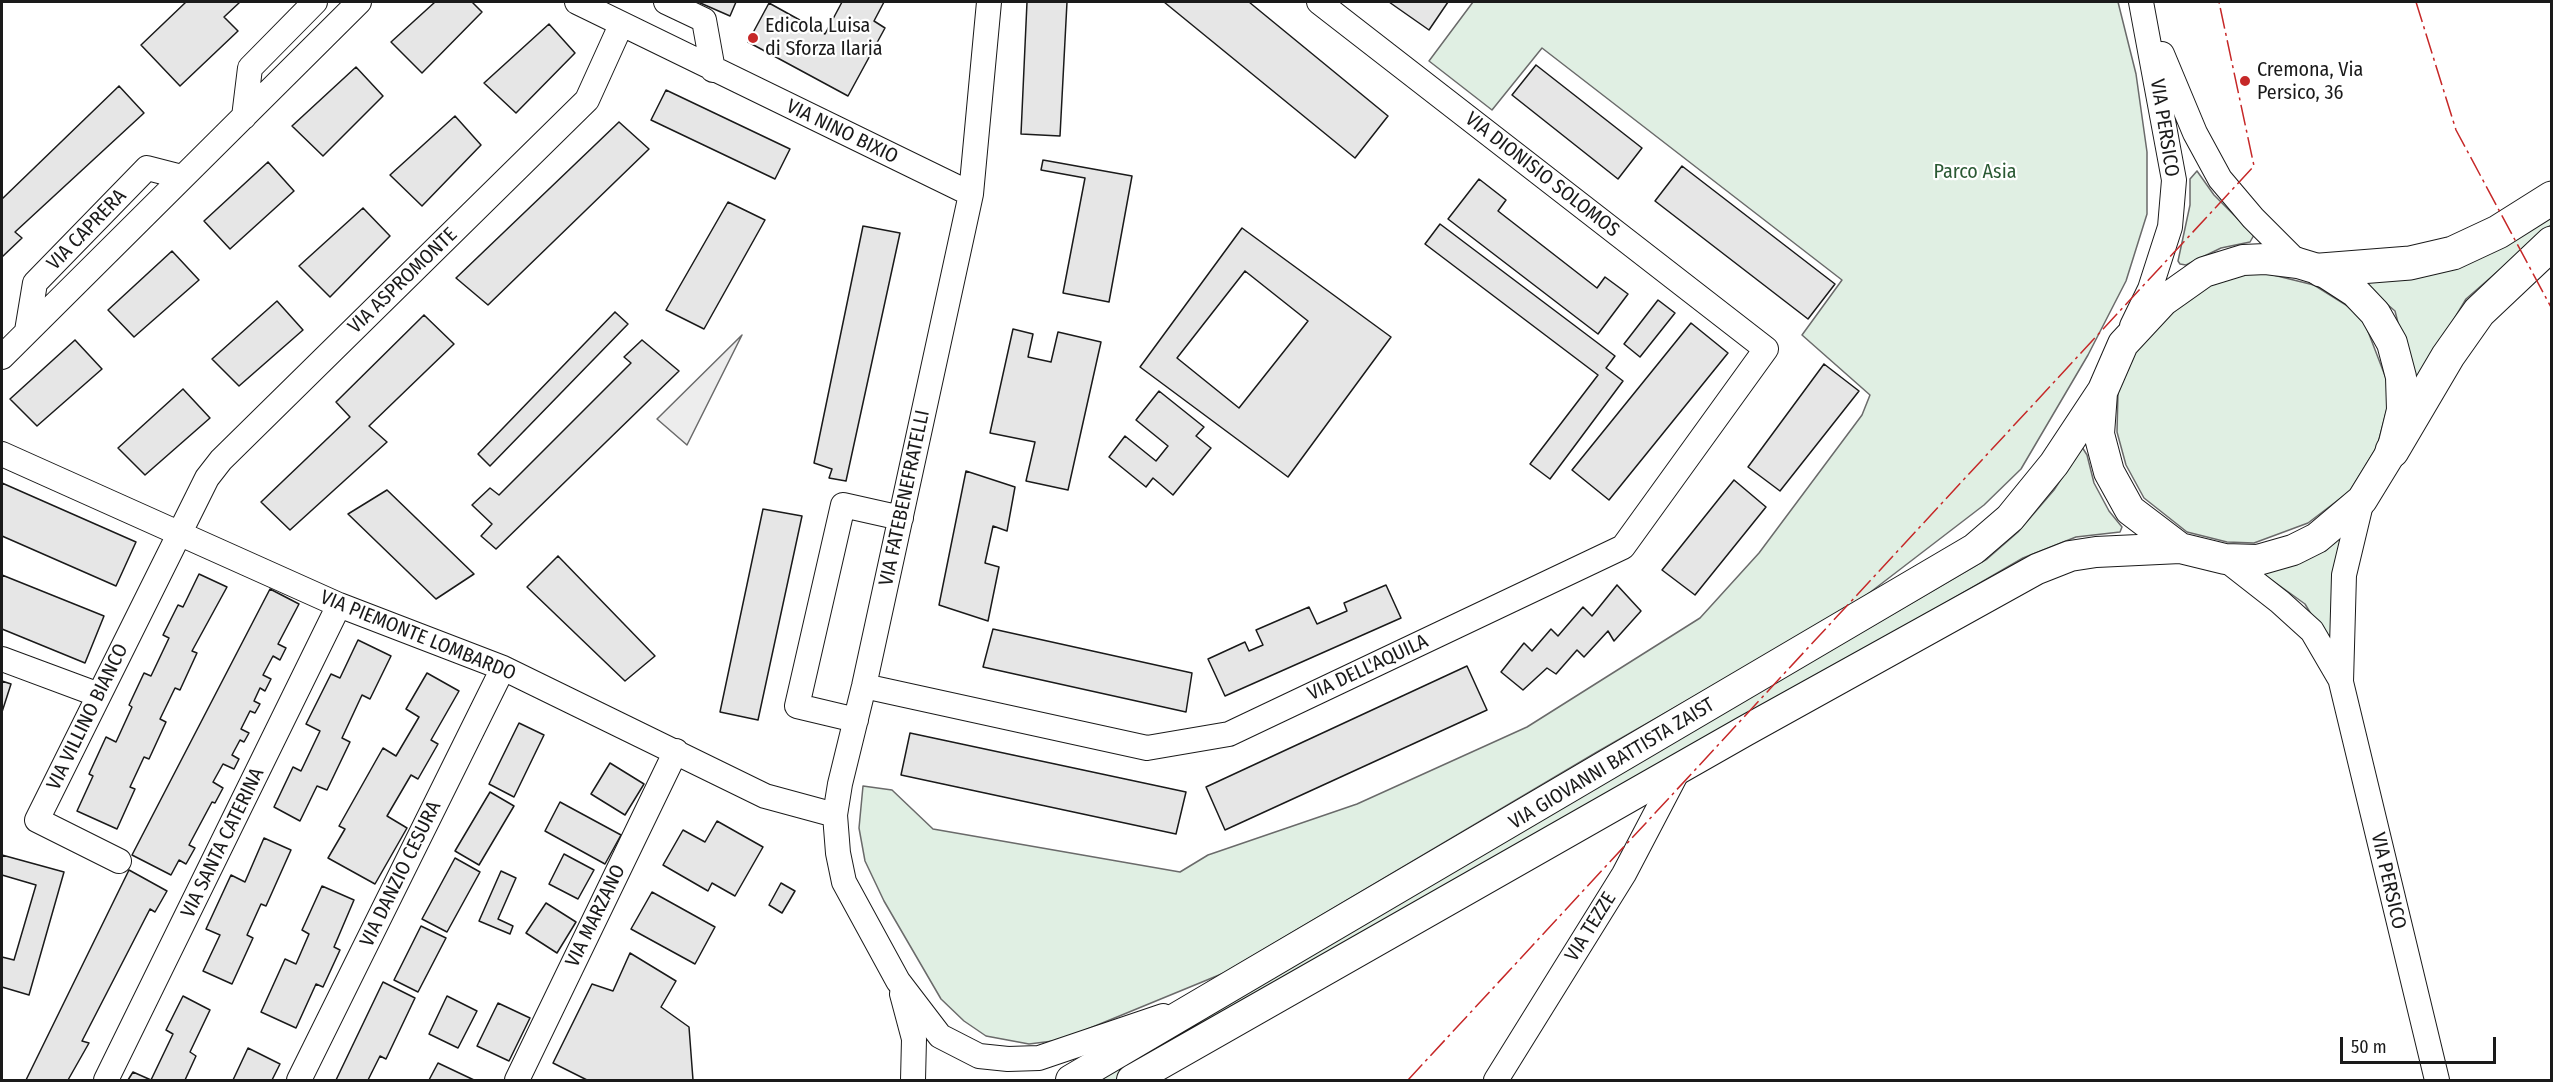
<!DOCTYPE html>
<html>
<head>
<meta charset="utf-8">
<style>
  body { margin:0 }
  #map { position:relative; width:2553px; height:1082px; overflow:hidden; background:#fff; font-family:"Fira Sans Condensed",sans-serif }
  canvas { display:block }
  .frame { position:absolute; inset:0; border:3px solid #1a1a1a; pointer-events:none }
  .scale { position:absolute; left:2340px; top:1037px; width:156px; height:27px; box-sizing:border-box; border:3px solid #1a1a1a; border-top:0; padding-left:8px; font-size:18px; line-height:21px; white-space:nowrap; color:#1a1a1a; -webkit-text-stroke:4px #fff; paint-order:stroke }
</style>
</head>
<body>
<div id="map">
<canvas width="2553" height="1082"></canvas>
<div class="frame"></div>
<div class="scale">50 m</div>
</div>
<script>
const ctx = document.querySelector('canvas').getContext('2d');
ctx.lineJoin = 'round';
function paint(path, color) {
  ctx.fillStyle = color;
  ctx.fill(path, 'evenodd');
}
function toPath(rows) {
  const path = new Path2D();
  for (const r of rows) {
    path.moveTo(r[0], r[1]);
    for (let i = 2; i < r.length; i += 2) path.lineTo(r[i], r[i + 1]);
  }
  return path;
}
function trace(path, color, width, dash) {
  ctx.strokeStyle = color;
  ctx.lineWidth = width;
  ctx.lineCap = dash ? 'butt' : 'round';
  ctx.setLineDash(dash || []);
  ctx.stroke(path);
}
function drawText(font, color, halo, rows, align = 'center') {
  ctx.font = font + ' "Fira Sans Condensed",sans-serif';
  ctx.lineWidth = 4.5;
  ctx.setLineDash([]);
  ctx.textBaseline = 'middle';
  ctx.strokeStyle = halo;
  ctx.fillStyle = color;
  for (const [text, x, y, turn = 0] of rows) {
    ctx.save();
    ctx.translate(x, y);
    ctx.rotate((+turn || 0) * Math.PI / 180);
    ctx.textAlign = isNaN(turn) ? turn : align;
    if (halo) ctx.strokeText(text, 0, 0);
    ctx.fillText(text, 0, 0);
    ctx.restore();
  }
}
const green = toPath([
  [1473,2,2118,2,2136,74,2147,152,2147,214,2126,281,2088,355,2021,469,1984,505,1851,607,1597,752,1224,973,1061,1040,1029,1044,986,1036,964,1021,941,999,884,901,865,861,859,828,863,786,892,790,933,829,1180,872,1208,855,1357,804,1527,727,1700,618,1759,553,1862,415,1870,395,1802,335,1842,280,1542,48,1492,110,1429,61,1473,2],
  [2197,171,2214,195,2254,235,2250,242,2221,248,2186,265,2180,264,2178,261,2190,205,2190,179,2197,171],
  [2551,216,2551,225,2466,299,2414,386,2395,311,2352,274,2551,216],
  [2248,273,2265,273,2314,285,2346,305,2364,321,2387,381,2387,409,2377,447,2350,491,2308,523,2254,543,2227,542,2187,532,2144,498,2126,465,2117,432,2118,392,2136,351,2170,311,2211,283,2248,273],
  [2082,447,2087,455,2094,483,2109,511,2122,527,2120,532,2076,537,2023,558,1125,1080,1093,1080,1987,559,2018,532,2054,490,2082,447],
  [2351,527,2333,651,2305,604,2255,568,2351,527]
]);
paint(green, '#e0efe3');
trace(green, '#6a6a6a', 1.5);
const parking = toPath([
  [742,335,687,445,657,419,742,335]
]);
paint(parking, '#ededed');
trace(parking, '#6a6a6a', 1.5);
const building = toPath([
  [186,2,240,2,224,17,238,31,180,86,141,45,186,2],
  [435,2,472,2,482,12,422,73,391,42,435,2],
  [698,2,736,2,730,16,698,2],
  [842,2,884,2,874,21,885,28,848,96,748,42,769,3,825,34,842,2],
  [1027,2,1067,2,1060,136,1021,134,1027,2],
  [1164,2,1249,2,1388,116,1355,158,1164,2],
  [1389,2,1448,2,1429,30,1389,2],
  [549,24,575,53,516,113,484,83,549,24],
  [1536,65,1642,148,1618,179,1512,95,1536,65],
  [356,67,383,96,323,156,292,126,356,67],
  [119,86,144,113,15,232,22,238,2,257,2,199,119,86],
  [666,90,790,149,775,179,651,120,666,90],
  [455,116,481,145,422,206,390,175,455,116],
  [619,122,649,149,488,305,456,278,619,122],
  [1043,160,1132,176,1109,302,1063,293,1085,178,1041,170,1043,160],
  [268,162,294,191,230,249,204,221,268,162],
  [1682,166,1835,284,1808,319,1655,201,1682,166],
  [1479,179,1506,200,1498,211,1597,288,1605,277,1628,294,1598,334,1448,219,1479,179],
  [728,202,765,220,704,329,666,310,728,202],
  [363,208,390,236,330,297,299,266,363,208],
  [1440,224,1615,356,1606,368,1623,381,1550,479,1530,464,1598,375,1425,244,1440,224],
  [863,226,900,233,846,481,829,478,832,469,814,463,863,226],
  [1242,228,1391,337,1288,477,1140,367,1242,228],
  [1245,271,1308,321,1239,408,1177,358,1245,271],
  [172,251,199,280,134,337,108,310,172,251],
  [1658,300,1675,313,1640,357,1624,344,1658,300],
  [277,301,303,330,239,386,212,359,277,301],
  [615,312,628,324,490,466,478,454,615,312],
  [424,315,454,344,369,426,387,442,290,530,261,502,350,417,336,402,424,315],
  [1691,323,1728,353,1609,500,1572,470,1691,323],
  [1013,329,1033,334,1028,357,1051,362,1058,332,1101,342,1068,490,1026,481,1035,442,990,433,1013,329],
  [75,340,102,369,37,426,10,399,75,340],
  [642,340,679,371,496,549,481,536,492,524,472,505,490,488,499,495,631,363,624,357,642,340],
  [1824,364,1859,391,1780,491,1748,467,1824,364],
  [183,389,210,418,145,475,118,448,183,389],
  [1159,391,1204,427,1196,436,1211,448,1173,495,1153,478,1146,487,1109,457,1125,436,1156,461,1168,446,1136,420,1159,391],
  [966,471,1015,487,1007,531,993,526,985,563,999,567,988,621,939,605,966,471],
  [1734,480,1766,507,1695,595,1662,570,1734,480],
  [2,483,136,542,116,586,2,536,2,483],
  [387,490,474,574,436,599,348,514,387,490],
  [763,509,802,516,758,720,720,712,763,509],
  [558,556,655,656,625,681,527,587,558,556],
  [199,574,227,587,192,651,197,653,180,690,175,688,160,719,166,722,149,759,144,757,130,787,135,789,117,829,77,811,93,776,89,774,106,737,116,742,132,707,129,705,144,673,151,676,169,638,163,635,178,605,183,607,199,574],
  [2,575,104,616,85,663,2,629,2,575],
  [1386,585,1401,618,1225,696,1208,659,1245,642,1249,651,1263,645,1256,630,1309,607,1317,624,1347,611,1344,603,1386,585],
  [1617,585,1641,611,1614,641,1608,631,1584,657,1577,650,1556,674,1547,668,1523,690,1501,672,1524,643,1532,651,1551,629,1558,636,1583,607,1592,616,1617,585],
  [270,589,299,604,278,644,286,648,280,660,273,656,263,675,271,679,265,691,260,688,254,701,260,704,255,713,250,711,241,729,249,733,244,742,240,740,232,755,239,759,234,769,223,764,213,782,223,788,215,803,212,802,189,845,195,848,186,864,179,860,171,875,132,855,270,589],
  [993,629,1192,673,1186,712,983,667,993,629],
  [358,640,391,656,370,699,362,695,342,738,350,742,327,790,317,786,300,821,274,807,293,767,301,771,320,731,306,724,331,674,340,678,358,640],
  [1467,666,1487,710,1225,830,1206,787,1467,666],
  [427,673,459,691,431,740,438,744,418,779,411,775,387,816,407,828,375,884,328,858,345,829,339,826,383,748,396,756,419,717,406,709,427,673],
  [2,681,11,684,2,712,2,681],
  [519,723,544,735,514,797,489,784,519,723],
  [910,733,1186,792,1176,834,901,775,910,733],
  [610,763,644,784,625,815,591,794,610,763],
  [490,792,514,806,479,865,455,851,490,792],
  [560,802,621,835,605,864,545,831,560,802],
  [717,821,763,847,735,896,712,883,708,891,663,865,683,830,705,842,717,821],
  [264,838,291,850,266,906,261,904,247,935,253,938,232,984,203,971,220,935,206,929,231,875,245,882,264,838],
  [564,854,594,870,578,899,549,884,564,854],
  [2,855,64,872,29,995,2,987,2,957,14,960,36,885,2,875,2,855],
  [455,858,480,872,447,932,422,919,455,858],
  [129,870,167,891,155,912,150,909,82,1041,89,1043,68,1080,26,1080,129,870],
  [501,871,516,878,498,919,513,926,510,934,479,921,501,871],
  [781,883,795,891,782,913,769,905,781,883],
  [322,886,354,900,334,947,340,950,323,987,316,984,296,1028,261,1012,285,959,296,964,309,934,302,930,322,886],
  [652,892,715,927,695,964,631,929,652,892],
  [546,903,576,922,557,953,526,933,546,903],
  [421,926,446,938,418,992,394,980,421,926],
  [630,953,676,981,661,1007,689,1027,693,1080,587,1080,553,1063,592,984,613,991,630,953],
  [383,982,415,998,386,1059,380,1056,368,1080,336,1080,383,982],
  [183,996,210,1010,190,1052,196,1056,185,1080,128,1080,133,1072,151,1080,173,1034,166,1030,183,996],
  [447,996,477,1011,458,1048,429,1034,447,996],
  [498,1003,530,1018,509,1061,477,1046,498,1003],
  [248,1048,280,1064,272,1080,233,1080,248,1048],
  [438,1063,474,1080,429,1080,438,1063]
]);
paint(building, '#e6e6e6');
trace(building, '#1a1a1a', 1.5);
const minor = toPath([
  [577,2,971,194],
  [666,2,704,20,713,70],
  [989,2,971,194,864,686,840,784,835,815,838,853,844,882,898,981,940,1036,979,1056,1008,1059,1039,1058,1163,1016],
  [2162,54,2195,133,2220,179,2253,218,2298,263],
  [244,117,250,68,315,2],
  [2132,326,2150,289,2170,227,2174,180,2141,2],
  [27,331,35,283,147,168,182,177],
  [2,357,359,2],
  [2,454,339,605,503,668,765,796,835,815],
  [2362,500,2344,575,2341,682,2437,1080],
  [2225,559,2280,602,2312,631,2340,679],
  [2,659,99,695],
  [864,686,1147,748,1229,734,1623,547,1766,349,1319,2],
  [856,720,797,706,843,505,901,518],
  [119,861,37,820,207,478,221,460,587,100,621,25],
  [902,994,914,1039,913,1080],
  [106,1080,339,605],
  [299,1080,503,668],
  [517,1080,676,751],
  [1496,1080,1624,874,1679,769]
]);
const major = toPath([
  [2102,393,2099,434,2109,472,2130,510,2180,548],
  [1071,1080,1974,549,2010,518,2054,464,2103,390,2123,344,2163,301,2204,272,2243,260,2266,259,2298,263,2321,270,2355,292,2375,313,2392,343,2401,377,2402,410,2392,451,2362,500,2317,538,2293,550,2258,560,2225,559,2180,548,2096,552,2070,556,2037,569,1745,731,1132,1080]
]);
const highway = toPath([
  [2321,270,2410,263,2453,253,2498,232,2552,198],
  [2392,451,2448,356,2479,312,2552,243]
]);
trace(minor, '#1a1a1a', 26);
trace(major, '#1a1a1a', 32);
trace(highway, '#1a1a1a', 35);
trace(minor, '#fff', 24);
trace(major, '#fff', 30);
trace(highway, '#fff', 33);
trace(toPath([
  [2416,2,2456,130,2552,309],
  [1408,1080,2254,166,2219,2]
]), '#c62828', 1.5, [21, 4.5, 3, 4.5]);
for (const [x, y, r, color] of [
  [753,38,6,"#c62828"],
  [2245,81,6,"#c62828"]
]) {
  const dot = new Path2D();
  dot.arc(x, y, r, 0, 2 * Math.PI);
  ctx.fillStyle = color;
  ctx.fill(dot);
  trace(dot, '#fff', 2);
}
drawText('20px', '#1a1a1a', '#fff', [
  ["Edicola Luisa",765,26],
  ["di Sforza Ilaria",765,49],
  ["Cremona, Via",2257,70],
  ["Persico, 36",2257,93]
], 'left');
drawText('20px', '#1a1a1a', '#fff', [
  ["VIA PERSICO",2164,128,81],
  ["VIA NINO BIXIO",842,132,26],
  ["VIA DIONISIO SOLOMOS",1542,175,38],
  ["VIA CAPRERA",87,230,-46],
  ["VIA ASPROMONTE",403,281,-44],
  ["VIA FATEBENEFRATELLI",905,498,-78],
  ["VIA PIEMONTE LOMBARDO",418,636,22],
  ["VIA DELL'AQUILA",1368,668,-25],
  ["VIA VILLINO BIANCO",88,717,-64],
  ["VIA GIOVANNI BATTISTA ZAIST",1612,764,-31],
  ["VIA SANTA CATERINA",223,843,-64],
  ["VIA DANZIO CESURA",401,874,-64],
  ["VIA PERSICO",2388,881,77],
  ["VIA MARZANO",596,916,-64],
  ["VIA TEZZE",1591,927,-58]
]);
drawText('20px', '#2b5a34', '#fff', [
  ["Parco Asia",1975,172]
]);
</script>
</body>
</html>
